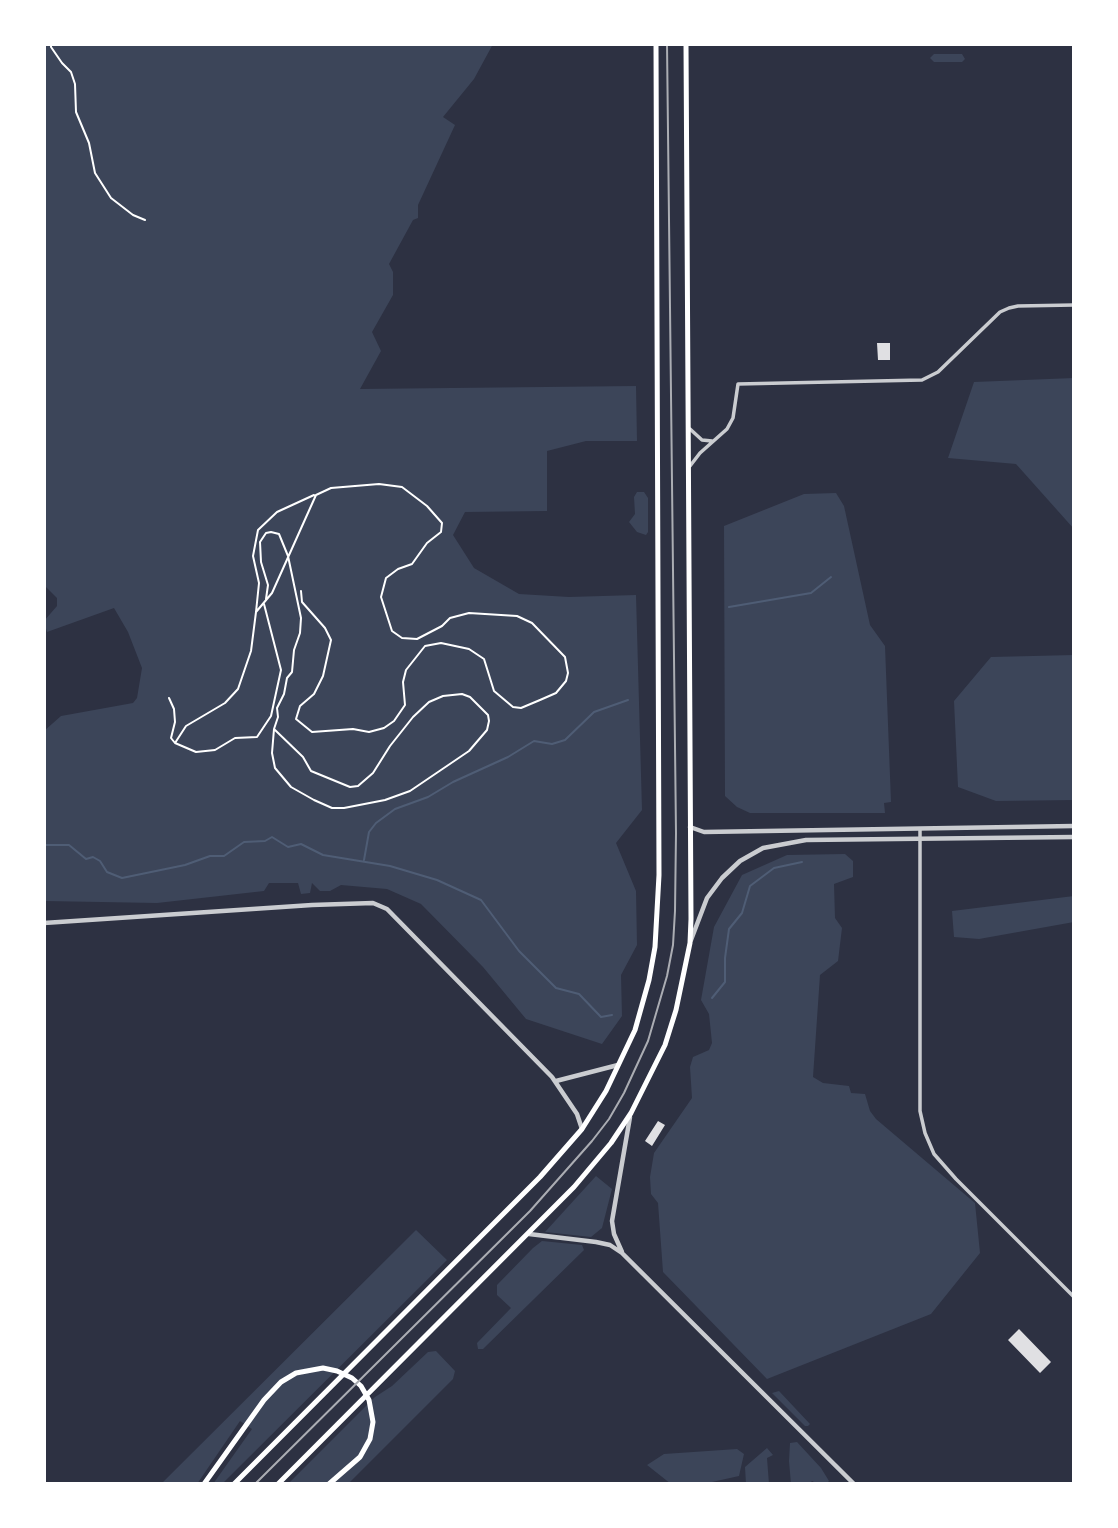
<!DOCTYPE html>
<html>
<head>
<meta charset="utf-8">
<style>
  body { margin:0 }
  #map { position:relative; width:1118px; height:1528px; overflow:hidden; background:#2d3142; font-family:"DM Sans",sans-serif }
  canvas { display:block }
  .frame { position:absolute; inset:0; border:46px solid #fff; pointer-events:none }
</style>
</head>
<body>
<div id="map">
<canvas width="1118" height="1528"></canvas>
<div class="frame"></div>
</div>
<script>
const ctx = document.querySelector('canvas').getContext('2d');
ctx.lineJoin = 'round';
function paint(path, color) {
  ctx.fillStyle = color;
  ctx.fill(path, 'evenodd');
}
function toPath(rows) {
  const path = new Path2D();
  for (const r of rows) {
    path.moveTo(r[0], r[1]);
    for (let i = 2; i < r.length; i += 2) path.lineTo(r[i], r[i + 1]);
  }
  return path;
}
function trace(path, color, width, dash) {
  ctx.strokeStyle = color;
  ctx.lineWidth = width;
  ctx.lineCap = dash ? 'butt' : 'round';
  ctx.setLineDash(dash || []);
  ctx.stroke(path);
}
paint(toPath([
  [44,44,493,44,474,79,443,117,455,125,418,205,418,218,413,220,389,264,393,272,393,295,372,332,381,351,360,389,636,386,637,441,586,441,547,451,547,511,465,512,453,535,474,568,519,594,569,597,636,595,642,810,616,843,636,891,637,945,621,975,622,1016,602,1044,526,1019,483,967,421,904,387,889,341,885,330,891,320,891,312,883,310,893,301,894,298,883,269,883,264,891,157,903,44,901,44,731,61,716,133,703,137,698,142,668,128,632,114,608,47,632,44,621,57,606,57,598,44,585],
  [934,54,962,54,965,59,962,62,934,62,930,58],
  [1074,378,1074,529,1016,464,948,458,974,382],
  [637,492,644,492,648,498,648,532,646,535,637,532,629,522,635,514,634,497],
  [836,493,844,506,870,625,885,646,891,802,884,803,885,813,750,813,737,807,725,796,724,526,804,494],
  [1074,655,1074,800,996,801,958,787,954,701,991,657],
  [845,854,853,861,853,877,834,884,835,918,842,928,838,961,820,975,813,1077,823,1083,849,1086,851,1093,865,1094,870,1111,876,1119,975,1203,980,1253,931,1314,767,1379,663,1272,658,1203,651,1194,650,1177,654,1153,692,1098,690,1067,693,1057,709,1050,712,1043,709,1014,701,1000,714,927,742,875,787,855],
  [1074,896,1074,922,979,939,954,937,952,911],
  [596,1176,612,1189,602,1228,591,1237,545,1232],
  [416,1230,447,1260,222,1484,213,1484,252,1429,240,1421,197,1484,161,1484],
  [542,1241,582,1245,584,1250,483,1349,478,1349,477,1343,511,1308,497,1295,497,1285,533,1248],
  [436,1351,455,1371,453,1379,348,1484,288,1484,375,1397,392,1386,428,1352],
  [779,1391,810,1424,808,1426,805,1426,772,1393],
  [797,1442,821,1468,829,1481,826,1484,818,1484,812,1481,809,1484,791,1484,789,1461,790,1443],
  [767,1448,773,1455,767,1458,769,1484,746,1484,745,1467],
  [737,1449,744,1454,739,1476,703,1484,671,1484,647,1465,664,1454]
]), '#3c4559');
trace(toPath([
  [729,607,811,593,831,577],
  [44,845,69,845,86,859,93,857,100,861,107,872,122,878,185,865,210,856,224,856,244,842,265,841,272,837,288,847,301,844,323,855,390,866,437,880,481,900,519,951,556,988,579,994,601,1017,612,1015],
  [364,860,369,832,376,823,395,809,428,797,453,782,508,757,534,741,552,744,565,740,594,712,628,700],
  [712,998,725,982,725,958,729,929,742,913,750,886,774,868,802,862]
]), '#4f5d75', 2);
paint(toPath([
  [877,343,890,343,890,360,878,360],
  [658,1121,665,1125,652,1146,645,1141],
  [1019,1329,1051,1362,1040,1373,1008,1340]
]), '#e0e0e3');
trace(toPath([
  [51,44,51,47,62,63,71,72,75,84,76,112,89,143,95,173,111,198,133,215,145,220],
  [266,599,268,585,261,562,260,542,266,533,271,532,279,534,288,556,301,618,300,633,294,650,292,672,287,678,284,694,277,708,278,717,274,729,272,753,275,768,291,787,314,800,332,808,344,808,385,800,410,791,469,751,487,730,489,721,488,715,470,697,462,694,443,696,429,702,413,717,390,746,373,773,358,786,350,787,311,771,303,757,274,729],
  [256,612,272,593,316,495,331,488,379,484,402,487,427,506,442,523,441,532,427,543,412,564,398,569,386,578,381,597,392,631,402,638,417,639,442,626,450,618,469,613,517,616,532,623,565,657,568,673,566,681,556,693,540,700,521,708,513,707,494,691,484,659,469,649,441,643,425,646,406,670,403,682,405,705,394,721,384,728,369,732,353,729,312,732,296,719,300,706,314,694,323,676,331,640,325,628,302,602,301,591],
  [169,698,174,709,175,722,171,738,175,743,196,752,215,750,235,738,257,737,271,716,281,670,264,604],
  [175,743,186,726,225,703,238,689,251,651,256,612,259,583,253,556,258,530,277,512,314,495]
]), '#fff', 2);
trace(toPath([
  [690,429,702,440,712,441],
  [690,466,700,453,727,429,733,418,738,384,922,380,938,372,1000,312,1009,308,1018,306,1074,305],
  [920,829,920,1111,925,1133,934,1154,956,1179,1074,1297]
]), '#caccd0', 3.5);
trace(toPath([
  [690,827,704,832,1074,826],
  [44,923,312,905,373,903,387,909,552,1077,577,1114,582,1129],
  [691,940,707,898,722,878,740,861,763,848,806,840,1074,837],
  [556,1081,618,1065],
  [529,1234,596,1242,610,1245,622,1253,854,1484],
  [622,1252,614,1234,612,1221,630,1117]
]), '#caccd0', 4.5);
trace(toPath([
  [204,1484,264,1400,281,1382,296,1373,323,1368,337,1371,352,1378,361,1386,369,1400,373,1422,370,1439,360,1457,329,1484],
  [234,1484,540,1177,582,1129,606,1091,635,1030,649,980,655,947,659,875,656,44],
  [278,1484,574,1187,611,1143,631,1113,665,1045,676,1010,690,943,691,919,686,44]
]), '#fff', 5);
trace(toPath([
  [255,1484,530,1211,592,1141,609,1119,624,1093,648,1041,667,976,673,945,675,911,676,833,667,44]
]), '#abadb3', 2);
</script>
</body>
</html>
